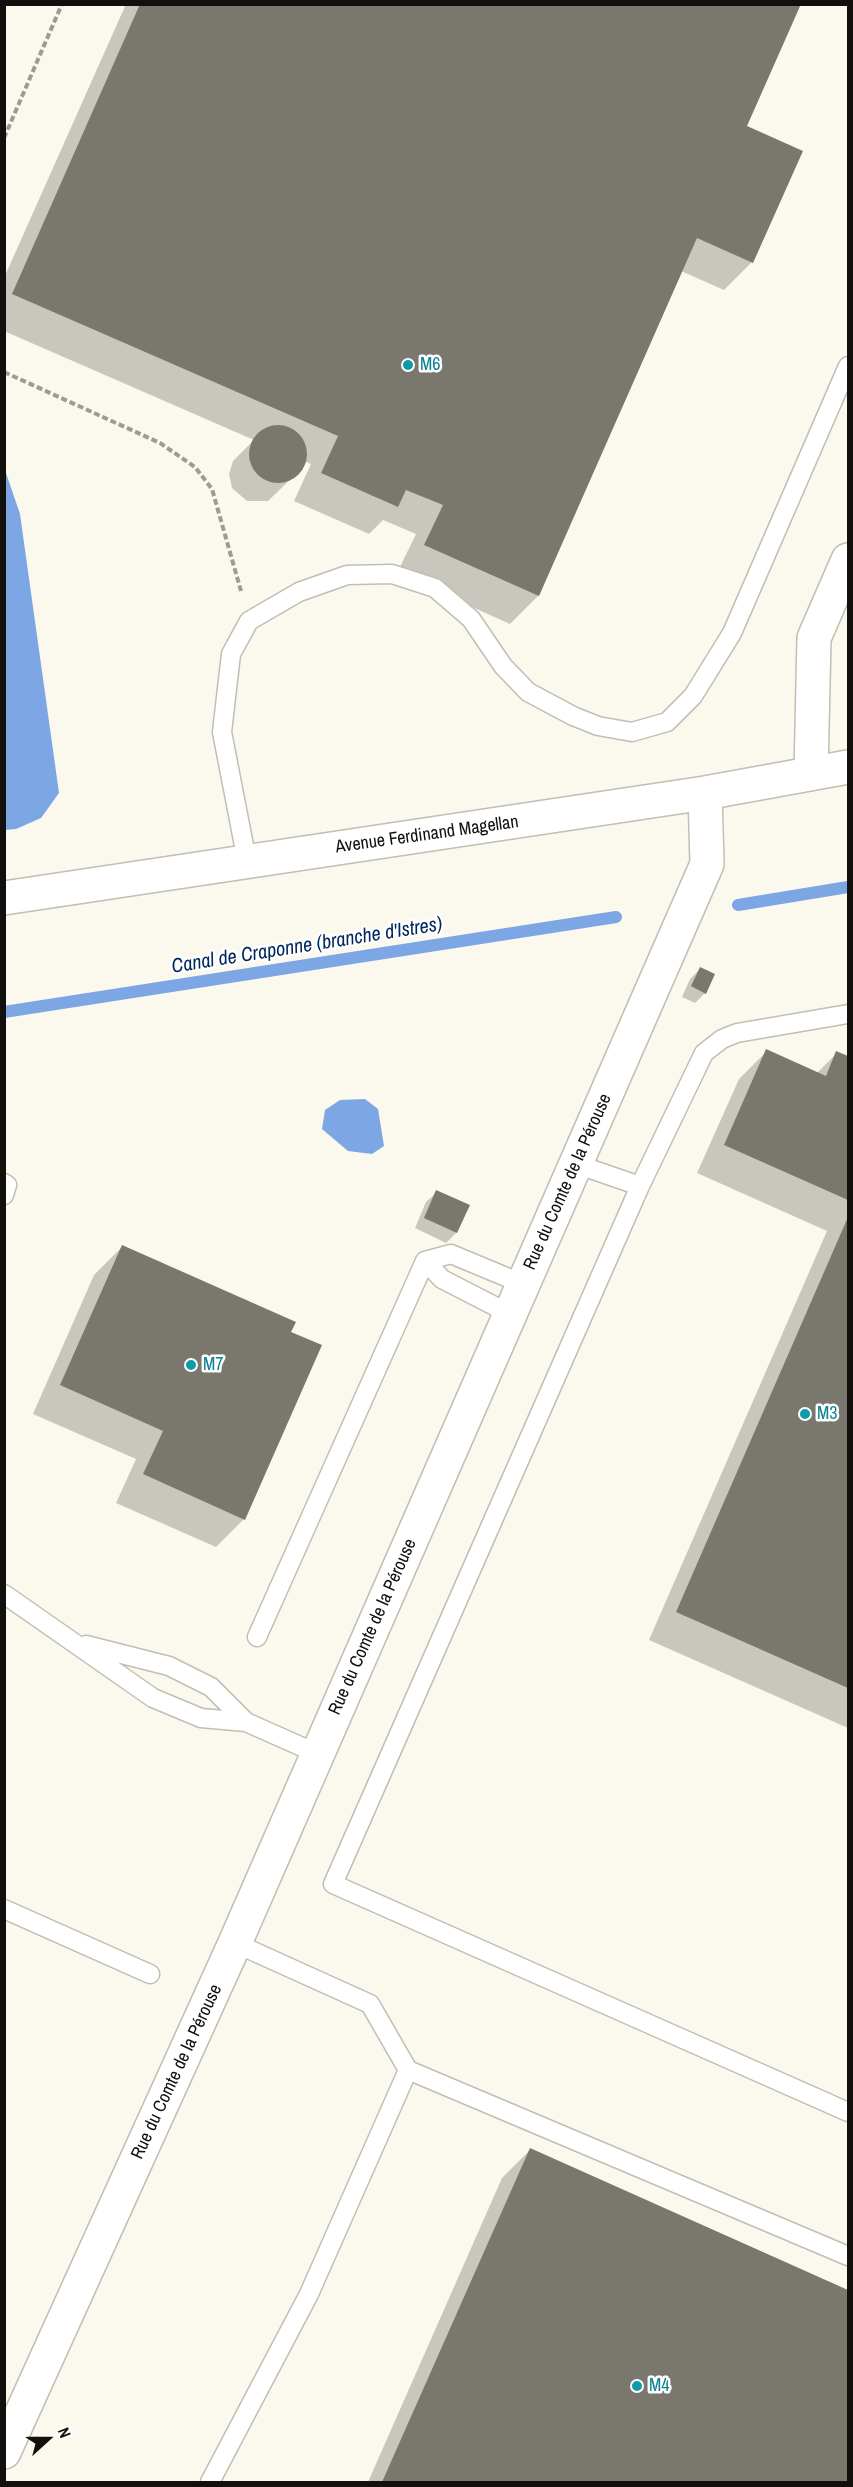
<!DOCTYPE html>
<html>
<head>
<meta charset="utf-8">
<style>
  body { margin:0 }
  #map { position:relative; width:853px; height:2487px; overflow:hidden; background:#fbf8ed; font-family:"Archivo Narrow",sans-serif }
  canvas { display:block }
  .frame { position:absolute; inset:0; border:6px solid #11100d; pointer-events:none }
  .north { position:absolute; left:18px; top:2409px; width:60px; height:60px; -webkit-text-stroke:4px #fff; paint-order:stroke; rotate:69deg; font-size:16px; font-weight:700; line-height:24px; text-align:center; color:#11100d }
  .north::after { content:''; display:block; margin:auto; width:21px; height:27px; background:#11100d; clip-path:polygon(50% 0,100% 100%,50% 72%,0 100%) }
</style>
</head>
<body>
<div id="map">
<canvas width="853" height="2487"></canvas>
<div class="frame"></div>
<div class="north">N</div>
</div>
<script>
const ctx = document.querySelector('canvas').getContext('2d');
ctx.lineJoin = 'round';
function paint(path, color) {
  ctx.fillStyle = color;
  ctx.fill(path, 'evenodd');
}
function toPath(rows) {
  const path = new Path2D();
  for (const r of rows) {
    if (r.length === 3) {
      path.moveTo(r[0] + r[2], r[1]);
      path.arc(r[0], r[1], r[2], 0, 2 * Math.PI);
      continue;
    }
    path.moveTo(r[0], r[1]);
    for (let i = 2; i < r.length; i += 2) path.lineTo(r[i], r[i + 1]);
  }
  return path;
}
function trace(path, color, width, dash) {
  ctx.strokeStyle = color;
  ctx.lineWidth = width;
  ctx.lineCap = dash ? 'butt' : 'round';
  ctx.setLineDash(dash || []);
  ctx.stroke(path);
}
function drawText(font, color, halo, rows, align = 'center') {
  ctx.font = font + ' "Archivo Narrow",sans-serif';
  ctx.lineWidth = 5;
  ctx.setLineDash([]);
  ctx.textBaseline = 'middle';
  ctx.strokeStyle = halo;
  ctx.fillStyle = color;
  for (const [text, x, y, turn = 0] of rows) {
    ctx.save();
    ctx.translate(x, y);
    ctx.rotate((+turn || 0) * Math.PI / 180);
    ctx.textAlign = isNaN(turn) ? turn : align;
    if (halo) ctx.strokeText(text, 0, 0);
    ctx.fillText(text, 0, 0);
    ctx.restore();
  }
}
paint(toPath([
  [4,467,20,514,59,793,41,818,16,829,5,830],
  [365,1099,378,1109,384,1146,372,1154,348,1151,322,1129,325,1110,340,1100]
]), '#7ca6e4');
paint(toPath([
  [126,4,799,4,745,127,752,262,724,290,681,271,538,596,510,624,397,573,416,534,383,520,369,534,294,501,311,464,304,461,304,466,268,501,247,501,232,488,229,474,233,461,254,440,4,331,4,278],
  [700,969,705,993,695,1003,682,997,690,979],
  [767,1051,817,1073,837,1053,848,1058,848,1728,649,1640,827,1231,697,1173,739,1079],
  [437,1192,456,1233,446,1243,415,1228,426,1202],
  [122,1247,244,1519,216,1547,116,1503,136,1459,33,1414,94,1275],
  [530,2150,848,2292,848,2482,368,2482,502,2178]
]), '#0003');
trace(toPath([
  [738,905,848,887],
  [4,1012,616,917]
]), '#7ca6e4', 12);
paint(toPath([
  [140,4,801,4,747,126,803,151,753,263,697,238,539,596,424,545,443,505,406,490,398,507,321,473,338,436,12,294],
  [278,454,29],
  [700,967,715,974,706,994,691,986],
  [766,1049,826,1076,836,1051,848,1056,848,1200,724,1145],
  [436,1190,470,1205,457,1233,424,1218],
  [848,1217,848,1688,676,1612],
  [122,1245,296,1322,291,1332,322,1345,245,1520,143,1474,163,1431,60,1385],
  [530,2148,848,2290,848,2482,382,2482]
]), '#7a776e');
const service = toPath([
  [247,861,222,732,231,654,249,621,299,592,347,575,392,574,435,588,471,619,503,666,528,692,573,716,598,726,632,732,667,722,693,696,732,633,848,366],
  [848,1014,737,1033,722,1039,704,1053,640,1186,333,1884,848,2112],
  [576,1164,640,1186],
  [4,1183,7,1185,4,1195],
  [510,1314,442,1279,425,1261,451,1254,523,1284],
  [4,1594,153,1698,201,1718,246,1722,318,1754],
  [257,1637,425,1261],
  [86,1645,169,1666,211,1687,246,1722],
  [4,1909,150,1974],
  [235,1943,370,2004,408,2070,848,2256],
  [210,2482,309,2294,408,2070]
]);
const minor = toPath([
  [811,773,814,638,848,560],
  [4,898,705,793,848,767],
  [4,2452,235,1943,707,864,705,793]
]);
trace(service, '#c2beb4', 21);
trace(minor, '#c2beb4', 36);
trace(toPath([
  [4,138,62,4],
  [4,372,160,443,195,467,212,489,241,591]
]), '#9d9b93', 4, [6, 3]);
trace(service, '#fff', 18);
trace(minor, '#fff', 33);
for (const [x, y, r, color] of [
  [408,365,6,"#0f9aa8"],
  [191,1365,6,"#0f9aa8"],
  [805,1414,6,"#0f9aa8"],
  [637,2386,6,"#0f9aa8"]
]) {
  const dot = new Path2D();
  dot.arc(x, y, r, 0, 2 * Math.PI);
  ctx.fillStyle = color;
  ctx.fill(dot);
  trace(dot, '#fff', 2);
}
drawText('18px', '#0d838f', '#fff', [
  ["M6",420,365],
  ["M7",203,1365],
  ["M3",817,1414],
  ["M4",649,2386]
], 'left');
drawText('18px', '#11100d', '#fff', [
  ["Avenue Ferdinand Magellan",427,835,-8],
  ["Rue du Comte de la Pérouse",568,1182,-66],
  ["Rue du Comte de la Pérouse",373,1627,-66],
  ["Rue du Comte de la Pérouse",177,2072,-65]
]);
drawText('italic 20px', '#00275d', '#fff', [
  ["Canal de Craponne (branche d'Istres)",307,946,-9]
]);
</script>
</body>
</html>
